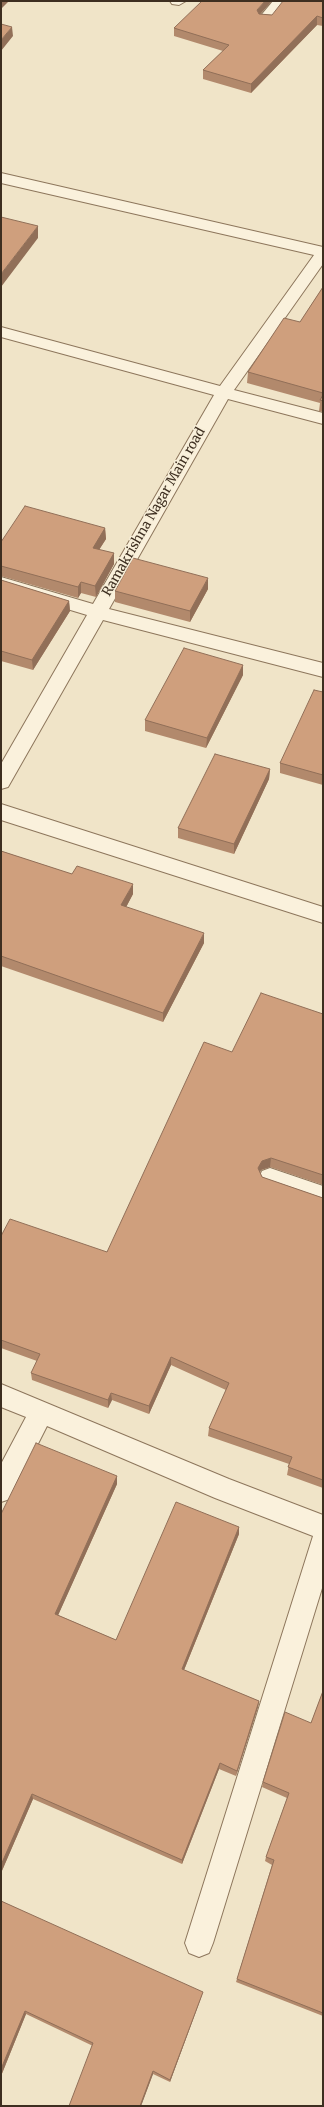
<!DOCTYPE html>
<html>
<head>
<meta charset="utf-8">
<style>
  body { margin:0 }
  #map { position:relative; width:324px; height:2107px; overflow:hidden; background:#f0e4c8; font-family:Merriweather,serif }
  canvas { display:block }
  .frame { position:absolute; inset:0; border:2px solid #3d2e20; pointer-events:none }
</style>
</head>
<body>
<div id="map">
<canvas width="324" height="2107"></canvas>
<div class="frame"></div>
</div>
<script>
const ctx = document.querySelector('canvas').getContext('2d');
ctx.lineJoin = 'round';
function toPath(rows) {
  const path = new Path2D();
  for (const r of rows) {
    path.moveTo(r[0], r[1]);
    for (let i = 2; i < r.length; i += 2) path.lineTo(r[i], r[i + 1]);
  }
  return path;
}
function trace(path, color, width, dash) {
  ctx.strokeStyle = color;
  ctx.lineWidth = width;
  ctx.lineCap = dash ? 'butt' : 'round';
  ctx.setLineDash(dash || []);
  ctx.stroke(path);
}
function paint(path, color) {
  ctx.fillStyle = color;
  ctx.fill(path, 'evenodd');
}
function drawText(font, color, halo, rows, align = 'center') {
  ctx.font = font + ' Merriweather,serif';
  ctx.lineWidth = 3;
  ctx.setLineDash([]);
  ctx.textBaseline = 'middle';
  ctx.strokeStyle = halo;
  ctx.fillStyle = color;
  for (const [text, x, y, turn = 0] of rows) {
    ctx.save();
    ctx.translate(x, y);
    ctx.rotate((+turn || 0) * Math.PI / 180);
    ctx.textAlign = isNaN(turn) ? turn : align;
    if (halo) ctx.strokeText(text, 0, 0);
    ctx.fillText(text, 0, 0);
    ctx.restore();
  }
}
const minor = toPath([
  [170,1,186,1,179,5,172,4,170,1],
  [273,1,288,1,270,22,260,22,258,19,273,1],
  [1,173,323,247,323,264,234,390,323,413,323,424,228,399,109,609,323,663,323,677,103,620,8,787,1,789,1,764,87,615,1,589,1,577,93,604,214,395,1,337,1,327,220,386,314,255,1,183,1,173],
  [1,804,323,907,323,923,1,820,1,804],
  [270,1168,323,1186,323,1206,262,1185,259,1178,262,1171,270,1168],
  [1,1384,229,1479,323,1515,323,1585,213,1943,209,1953,199,1957,189,1953,185,1943,313,1536,215,1498,47,1426,10,1499,1,1502,1,1464,26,1417,1,1407,1,1384]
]);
trace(minor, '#8d765c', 2);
paint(minor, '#faf1dc');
paint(toPath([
  [323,1,323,26,317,25,251,93,203,79,203,70,223,51,174,36,174,28,260,14,272,15],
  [323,287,323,412,319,411,320,403,247,383,248,372,300,322],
  [105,528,106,539,99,550,114,553,114,564,96,597,81,593,78,598,1,576,1,542],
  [1,580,69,601,70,611,33,670,1,661],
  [208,589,190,622,115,602,115,591],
  [243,665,243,675,206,748,145,731,145,720],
  [323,692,323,785,280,773,280,763],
  [270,769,269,779,234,854,178,838,178,828],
  [1,851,133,894,126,907,204,943,163,1022,1,966],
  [323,1014,323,1185,270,1167,261,1170,260,1172,262,1177,323,1198,323,1488,287,1475,289,1464,208,1436,209,1428,226,1390,171,1365,149,1414,112,1400,108,1408,32,1380,31,1373,37,1361,1,1348,1,1236,107,1252,232,1052],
  [117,1476,117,1484,58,1615,116,1640,239,1527,239,1534,184,1670,259,1701,258,1707,236,1776,219,1769,182,1864,33,1799,1,1873,1,1514],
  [323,1691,323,2016,236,1982,272,1865,265,1861,266,1857,287,1798,262,1787,263,1782,311,1723],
  [1,1901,202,1995,170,2082,153,2074,141,2106,69,2106,93,2046,26,2014,1,2076]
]), '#b2896c');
paint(toPath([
  [1,1,9,1,1,9],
  [265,1,272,1,257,18,257,10],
  [317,16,317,25,251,93,251,84],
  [12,27,13,36,1,51,1,40],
  [38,226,38,238,1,287,1,274],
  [105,528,106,539,93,559,93,548],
  [114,553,114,564,96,597,95,586],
  [208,578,208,589,190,622,190,611],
  [81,582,81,593,78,598,78,587],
  [69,601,70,611,33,670,32,660],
  [243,665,243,675,206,748,207,738],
  [270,769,269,779,234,854,234,844],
  [133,884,133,894,122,915,121,905],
  [204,933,204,943,163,1022,163,1013],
  [271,1158,270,1167,261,1170,258,1177,258,1168,262,1161],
  [171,1357,171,1365,149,1414,149,1406],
  [111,1393,112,1400,108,1408,108,1400],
  [117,1476,117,1484,56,1620,55,1614],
  [239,1527,239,1534,182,1675,182,1669],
  [259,1701,258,1707,236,1776,237,1771],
  [220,1763,219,1769,182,1864,182,1860],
  [32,1794,33,1799,1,1873,1,1865],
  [203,1992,202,1995,170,2082,170,2080],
  [25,2011,26,2014,1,2076,1,2069],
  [153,2071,153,2074,141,2106,140,2106]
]), '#916f58');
const building = toPath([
  [202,1,265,1,257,10,259,14,272,15,283,1,323,1,323,18,317,16,251,84,203,70,229,45,174,28,202,1],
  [1,24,12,27,1,40,1,24],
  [1,217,38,226,1,274,1,217],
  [323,287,323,393,248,372,284,318,300,322,323,287],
  [323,395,323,401,320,400,323,395],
  [25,506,105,528,93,548,114,553,95,586,81,582,78,587,1,566,1,542,25,506],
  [133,558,208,578,190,611,115,591,133,558],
  [1,580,69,601,32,660,1,651,1,580],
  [184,648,243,665,207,738,145,720,184,648],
  [314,690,323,692,323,775,280,763,314,690],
  [215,754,270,769,234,844,178,828,215,754],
  [1,851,72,874,77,866,133,884,121,905,204,933,163,1013,1,956,1,851],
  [261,993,323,1014,323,1175,271,1158,262,1161,258,1168,262,1177,323,1198,323,1480,288,1467,292,1457,209,1428,229,1383,171,1357,149,1406,111,1393,108,1400,31,1373,40,1354,1,1340,1,1236,10,1219,107,1252,204,1042,232,1052,261,993],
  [36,1443,117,1476,55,1614,116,1640,176,1502,239,1527,182,1669,259,1701,237,1771,220,1763,182,1860,32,1794,1,1865,1,1514,36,1443],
  [323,1691,323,2013,237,1979,274,1860,266,1857,289,1793,263,1782,285,1712,311,1723,323,1691],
  [1,1901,203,1992,170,2080,153,2071,140,2106,69,2106,93,2043,25,2011,1,2069,1,1901]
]);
paint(building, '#cf9f7d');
trace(building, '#916f58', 1);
drawText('13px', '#3d2e20', '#f7eed8', [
  ["Ramakrishna Nagar Main road",154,512,-60]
]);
</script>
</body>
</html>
